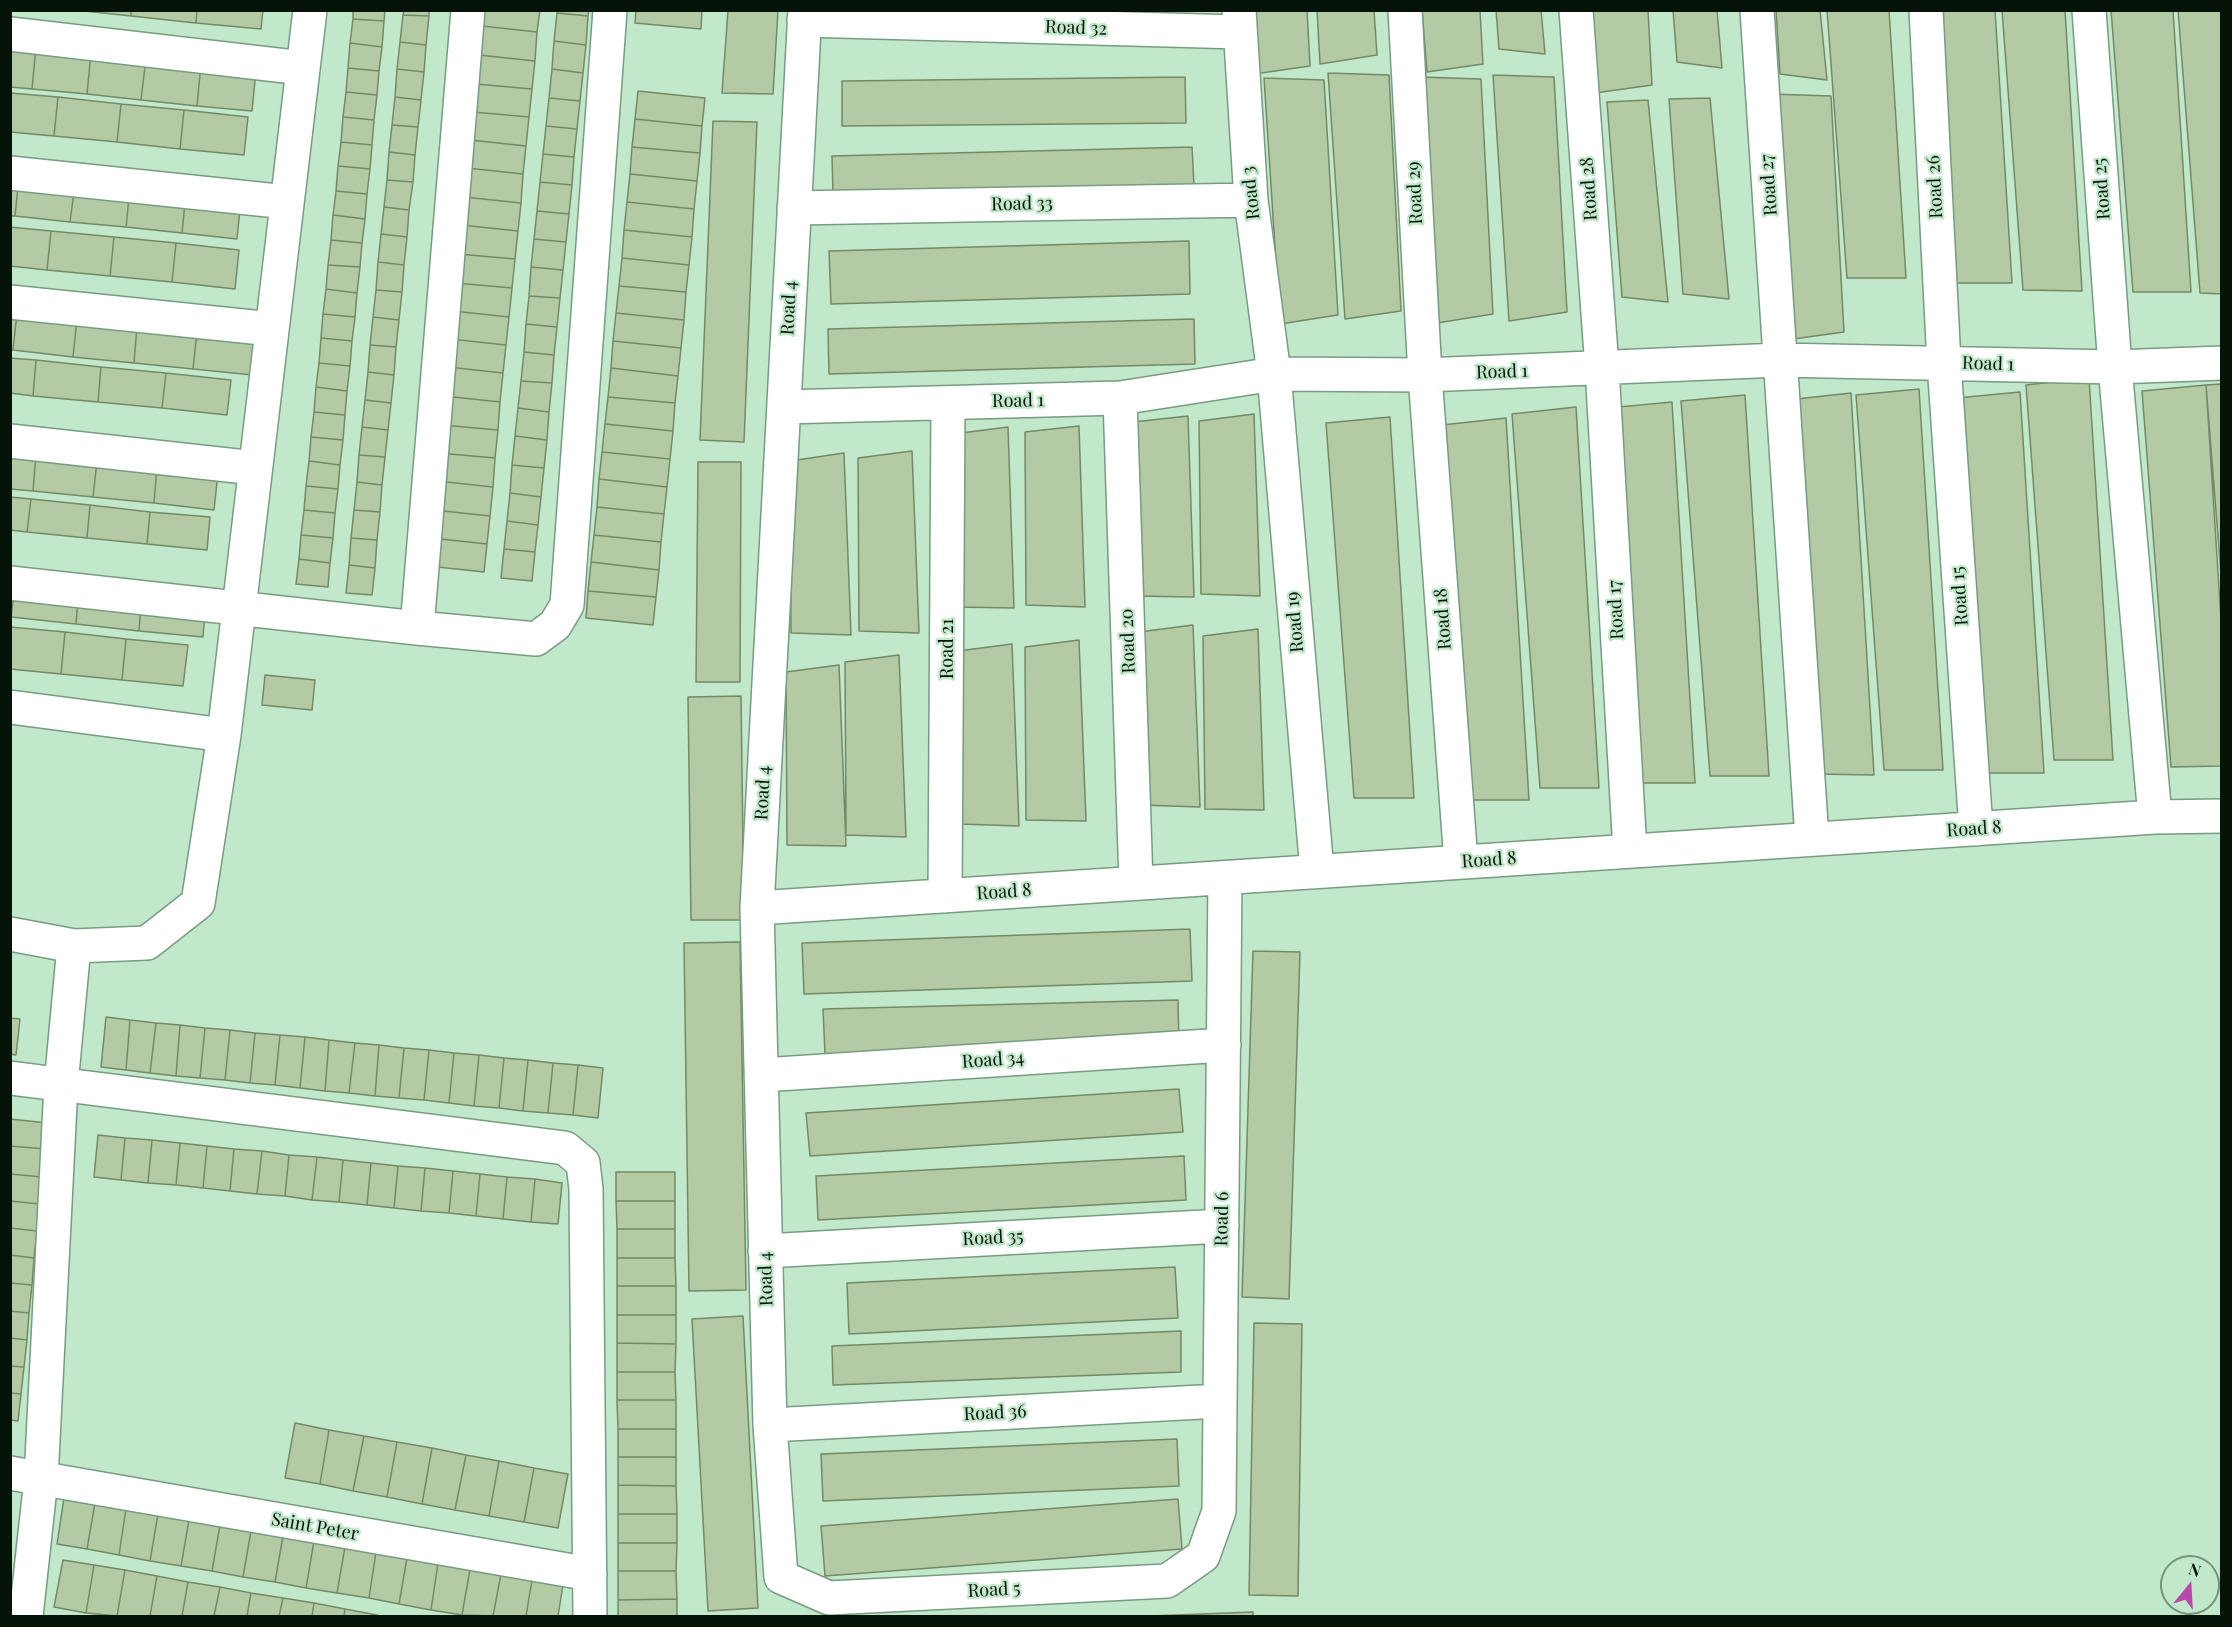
<!DOCTYPE html>
<html>
<head>
<meta charset="utf-8">
<style>
  body { margin:0 }
  #map { position:relative; width:2232px; height:1627px; overflow:hidden; background:#c1e8ca; font-family:"Playfair Display",serif }
  canvas { display:block }
  .frame { position:absolute; inset:0; border:12px solid #051309; pointer-events:none }
  .north { position:absolute; left:2160px; top:1555px; width:60px; height:60px; box-sizing:border-box; background:#c1e8ca; border:2px solid #76937d; border-radius:50%; rotate:18deg; font-size:16px; font-weight:700; line-height:24px; text-align:center; color:#051309 }
  .north::after { content:''; display:block; margin:auto; width:21px; height:27px; background:#b74aaa; clip-path:polygon(50% 0,100% 100%,50% 72%,0 100%) }
</style>
</head>
<body>
<div id="map">
<canvas width="2232" height="1627"></canvas>
<div class="frame"></div>
<div class="north">N</div>
</div>
<script>
const ctx = document.querySelector('canvas').getContext('2d');
ctx.lineJoin = 'round';
function paint(path, color) {
  ctx.fillStyle = color;
  ctx.fill(path, 'evenodd');
}
function toPath(rows) {
  const path = new Path2D();
  for (const r of rows) {
    path.moveTo(r[0], r[1]);
    for (let i = 2; i < r.length; i += 2) path.lineTo(r[i], r[i + 1]);
  }
  return path;
}
function trace(path, color, width, dash) {
  ctx.strokeStyle = color;
  ctx.lineWidth = width;
  ctx.lineCap = dash ? 'butt' : 'round';
  ctx.setLineDash(dash || []);
  ctx.stroke(path);
}
function drawText(font, color, halo, rows, align = 'center') {
  ctx.font = font + ' "Playfair Display",serif';
  ctx.lineWidth = 4.5;
  ctx.setLineDash([]);
  ctx.textBaseline = 'middle';
  ctx.strokeStyle = halo;
  ctx.fillStyle = color;
  for (const [text, x, y, turn = 0] of rows) {
    ctx.save();
    ctx.translate(x, y);
    ctx.rotate((+turn || 0) * Math.PI / 180);
    ctx.textAlign = isNaN(turn) ? turn : align;
    if (halo) ctx.strokeText(text, 0, 0);
    ctx.fillText(text, 0, 0);
    ctx.restore();
  }
}
const building = toPath([
  [75,10,131,10,131,16,75,10],
  [131,10,197,10,196,23,131,16,131,10],
  [197,10,263,10,261,29,196,23,197,10],
  [353,10,385,10,384,21,353,19,353,10],
  [404,10,429,10,429,16,403,15,404,10],
  [483,10,540,10,537,32,482,26,483,10],
  [557,10,589,10,588,16,557,13,557,10],
  [636,10,702,10,701,29,635,23,636,10],
  [728,10,778,10,773,94,722,93,728,10],
  [1249,10,1307,10,1310,66,1254,74,1249,10],
  [1317,10,1374,10,1377,55,1320,64,1317,10],
  [1422,10,1480,10,1483,64,1427,72,1422,10],
  [1496,10,1541,10,1545,54,1499,49,1496,10],
  [1589,10,1648,10,1652,85,1595,93,1589,10],
  [1673,10,1717,10,1722,68,1677,62,1673,10],
  [1776,10,1820,10,1827,80,1780,74,1776,10],
  [1827,10,1889,10,1906,278,1847,278,1827,10],
  [1933,10,1995,10,2012,283,1954,283,1933,10],
  [2002,10,2065,10,2082,291,2023,290,2002,10],
  [2111,10,2173,10,2191,292,2133,292,2111,10],
  [2178,10,2222,10,2222,294,2200,293,2178,10],
  [557,13,588,16,586,45,554,41,557,13],
  [403,15,429,16,426,45,400,42,403,15],
  [353,19,384,21,382,47,350,43,353,19],
  [482,26,537,32,535,61,479,55,482,26],
  [554,41,586,45,583,73,552,69,554,41],
  [400,42,426,45,424,72,397,69,400,42],
  [350,43,382,47,379,71,348,68,350,43],
  [10,44,36,47,32,89,10,87,10,44],
  [36,47,91,53,87,94,32,89,36,47],
  [91,53,146,58,141,100,87,94,91,53],
  [479,55,535,61,532,89,476,84,479,55],
  [146,58,201,64,197,106,141,100,146,58],
  [201,64,256,70,252,111,197,106,201,64],
  [348,68,379,71,377,95,346,92,348,68],
  [397,69,424,72,421,100,395,97,397,69],
  [552,69,583,73,580,101,549,98,552,69],
  [1328,73,1389,75,1401,311,1345,319,1328,73],
  [1493,75,1554,77,1567,312,1509,321,1493,75],
  [1185,77,1186,123,842,126,842,81,1185,77],
  [1420,77,1481,79,1493,314,1437,323,1420,77],
  [1264,78,1324,80,1338,315,1280,324,1264,78],
  [476,84,532,89,529,117,473,112,476,84],
  [638,91,705,98,702,126,635,119,638,91],
  [346,92,377,95,374,120,343,117,346,92],
  [10,93,58,97,54,136,10,132,10,93],
  [1770,94,1831,96,1844,332,1786,340,1770,94],
  [58,97,121,104,117,142,54,136,58,97],
  [395,97,421,100,418,127,392,125,395,97],
  [549,98,580,101,577,129,546,126,549,98],
  [1710,98,1729,299,1683,294,1669,99,1710,98],
  [1648,100,1668,302,1622,297,1607,102,1648,100],
  [121,104,184,110,180,149,117,142,121,104],
  [184,110,248,117,244,155,180,149,184,110],
  [473,112,529,117,526,146,470,140,473,112],
  [343,117,374,120,372,145,341,142,343,117],
  [635,119,702,126,700,153,632,147,635,119],
  [713,121,757,122,744,442,700,440,713,121],
  [392,125,418,127,415,155,389,152,392,125],
  [546,126,577,129,574,157,543,154,546,126],
  [470,140,526,146,523,174,467,168,470,140],
  [341,142,372,145,370,169,338,166,341,142],
  [632,147,700,153,697,181,630,174,632,147],
  [1192,147,1194,186,833,195,832,156,1192,147],
  [389,152,415,155,413,182,387,180,389,152],
  [543,154,574,157,572,185,540,182,543,154],
  [338,166,370,169,367,194,336,191,338,166],
  [467,168,523,174,521,203,464,197,467,168],
  [630,174,697,181,694,209,627,202,630,174],
  [387,180,413,182,409,210,384,207,387,180],
  [540,182,572,185,569,214,537,211,540,182],
  [10,186,18,186,15,216,10,216,10,186],
  [18,186,74,192,70,222,15,216,18,186],
  [336,191,367,194,365,219,333,215,336,191],
  [74,192,129,198,126,227,70,222,74,192],
  [464,197,521,203,518,231,461,225,464,197],
  [129,198,185,203,182,233,126,227,129,198],
  [627,202,694,209,692,237,624,230,627,202],
  [185,203,240,209,237,239,182,233,185,203],
  [384,207,409,210,407,237,381,234,384,207],
  [537,211,569,214,566,242,534,239,537,211],
  [333,215,365,219,362,243,331,240,333,215],
  [461,225,518,231,515,259,458,254,461,225],
  [10,227,51,231,47,270,10,266,10,227],
  [624,230,692,237,689,265,622,258,624,230],
  [51,231,114,237,110,276,47,270,51,231],
  [381,234,407,237,404,265,378,262,381,234],
  [114,237,176,243,172,282,110,276,114,237],
  [534,239,566,242,563,270,531,267,534,239],
  [331,240,362,243,360,267,328,265,331,240],
  [1189,241,1190,294,831,304,829,251,1189,241],
  [176,243,239,250,235,289,172,282,176,243],
  [458,254,515,259,512,288,456,283,458,254],
  [622,258,689,265,686,292,619,286,622,258],
  [378,262,404,265,402,292,376,290,378,262],
  [328,265,360,267,357,293,326,289,328,265],
  [531,267,563,270,560,298,529,296,531,267],
  [456,283,512,288,509,317,453,311,456,283],
  [619,286,686,292,684,320,616,313,619,286],
  [326,289,357,293,355,317,323,314,326,289],
  [376,290,402,292,399,320,373,317,376,290],
  [529,296,560,298,557,327,526,324,529,296],
  [453,311,509,317,506,345,450,339,453,311],
  [10,313,17,313,13,350,10,350,10,313],
  [17,313,77,319,73,357,13,350,17,313],
  [616,313,684,320,681,348,613,341,616,313],
  [323,314,355,317,352,341,321,338,323,314],
  [373,317,399,320,396,347,370,345,373,317],
  [77,319,137,326,134,363,73,357,77,319],
  [1194,319,1195,364,829,374,828,329,1194,319],
  [526,324,557,327,554,355,524,352,526,324],
  [137,326,197,332,193,369,134,363,137,326],
  [197,332,257,338,253,375,193,369,197,332],
  [321,338,352,341,350,366,319,363,321,338],
  [450,339,506,345,503,373,448,367,450,339],
  [613,341,681,348,678,376,611,368,613,341],
  [370,345,396,347,394,375,368,372,370,345],
  [524,352,554,355,552,383,521,381,524,352],
  [10,358,36,360,33,396,10,393,10,358],
  [36,360,101,367,98,402,33,396,36,360],
  [319,363,350,366,347,391,316,387,319,363],
  [101,367,166,373,162,408,98,402,101,367],
  [448,367,503,373,500,402,444,396,448,367],
  [611,368,678,376,675,403,608,397,611,368],
  [368,372,394,375,391,403,365,400,368,372],
  [166,373,231,380,227,415,162,408,166,373],
  [2089,378,2113,760,2054,760,2026,385,2089,378],
  [521,381,552,383,549,412,518,408,521,381],
  [2222,384,2222,587,2206,385,2222,384],
  [2206,385,2222,635,2222,766,2171,767,2142,391,2206,385],
  [316,387,347,391,345,415,314,412,316,387],
  [1919,389,1943,770,1884,770,1856,395,1919,389],
  [2020,392,2044,773,1986,773,1957,398,2020,392],
  [1851,393,1874,775,1815,774,1787,400,1851,393],
  [1745,395,1769,776,1710,776,1681,401,1745,395],
  [444,396,500,402,498,430,442,425,444,396],
  [608,397,675,403,673,431,605,424,608,397],
  [365,400,391,403,388,430,362,427,365,400],
  [1672,402,1695,783,1636,783,1608,408,1672,402],
  [1576,407,1599,788,1540,788,1512,414,1576,407],
  [518,408,549,412,547,440,515,436,518,408],
  [314,412,345,415,343,440,311,437,314,412],
  [1254,414,1260,596,1201,594,1199,421,1254,414],
  [1188,416,1194,597,1135,596,1133,422,1188,416],
  [1390,417,1414,798,1354,798,1326,423,1390,417],
  [1506,418,1529,800,1471,800,1442,425,1506,418],
  [605,424,673,431,670,459,602,452,605,424],
  [442,425,498,430,495,458,439,453,442,425],
  [1079,426,1085,607,1026,605,1025,432,1079,426],
  [362,427,388,430,385,457,359,455,362,427],
  [1008,427,1014,608,954,607,953,434,1008,427],
  [515,436,547,440,544,468,512,465,515,436],
  [311,437,343,440,340,465,309,461,311,437],
  [912,451,919,633,859,631,858,458,912,451],
  [10,452,36,454,33,491,10,489,10,452],
  [602,452,670,459,667,487,599,479,602,452],
  [439,453,495,458,493,487,437,481,439,453],
  [844,453,851,635,791,633,790,461,844,453],
  [36,454,97,461,93,497,33,491,36,454],
  [359,455,385,457,382,485,357,482,359,455],
  [97,461,157,467,154,503,93,497,97,461],
  [309,461,340,465,338,489,306,486,309,461],
  [698,462,741,462,740,682,696,682,698,462],
  [512,465,544,468,541,497,510,493,512,465],
  [157,467,218,473,214,510,154,503,157,467],
  [599,479,667,487,664,514,597,507,599,479],
  [437,481,493,487,490,516,434,510,437,481],
  [357,482,382,485,380,512,354,510,357,482],
  [306,486,338,489,335,513,304,510,306,486],
  [510,493,541,497,538,525,507,521,510,493],
  [10,497,31,499,27,532,10,530,10,497],
  [31,499,90,505,87,538,27,532,31,499],
  [90,505,150,512,147,544,87,538,90,505],
  [597,507,664,514,661,542,594,535,597,507],
  [304,510,335,513,333,538,301,535,304,510],
  [354,510,380,512,377,540,351,538,354,510],
  [434,510,490,516,487,544,431,538,434,510],
  [150,512,210,517,207,550,147,544,150,512],
  [507,521,538,525,535,552,504,549,507,521],
  [301,535,333,538,330,563,299,559,301,535],
  [594,535,661,542,659,570,591,562,594,535],
  [351,538,377,540,375,568,349,565,351,538],
  [431,538,487,544,484,572,428,566,431,538],
  [504,549,535,552,532,581,501,578,504,549],
  [299,559,330,563,328,587,296,584,299,559],
  [591,562,659,570,656,597,588,591,591,562],
  [349,565,375,568,372,595,346,593,349,565],
  [588,591,656,597,653,625,586,618,588,591],
  [14,593,78,599,76,624,11,617,14,593],
  [78,599,141,606,139,631,76,624,78,599],
  [141,606,205,612,203,637,139,631,141,606],
  [1193,625,1200,807,1140,805,1139,632,1193,625],
  [10,627,65,632,61,674,10,669,10,627],
  [1258,629,1264,810,1205,809,1203,636,1258,629],
  [65,632,126,639,122,680,61,674,65,632],
  [126,639,188,645,183,686,122,680,126,639],
  [1079,640,1086,821,1026,820,1025,647,1079,640],
  [1012,644,1019,826,959,824,958,651,1012,644],
  [899,655,906,837,846,835,845,662,899,655],
  [839,665,846,846,787,845,786,672,839,665],
  [265,675,315,680,312,710,262,705,265,675],
  [741,696,744,920,691,920,688,697,741,696],
  [1190,929,1192,981,804,994,802,943,1190,929],
  [740,942,746,1290,689,1291,684,943,740,942],
  [1253,951,1300,952,1289,1299,1242,1297,1253,951],
  [1178,1000,1179,1045,825,1054,823,1009,1178,1000],
  [106,1017,130,1020,126,1070,101,1067,106,1017],
  [10,1018,20,1019,16,1055,10,1054,10,1018],
  [130,1020,156,1023,150,1073,126,1070,130,1020],
  [156,1023,180,1025,176,1076,150,1073,156,1023],
  [180,1025,205,1028,200,1078,176,1076,180,1025],
  [205,1028,230,1030,225,1080,200,1078,205,1028],
  [230,1030,255,1033,250,1083,225,1080,230,1030],
  [255,1033,280,1035,275,1085,250,1083,255,1033],
  [280,1035,305,1037,300,1088,275,1085,280,1035],
  [305,1037,329,1040,325,1091,300,1088,305,1037],
  [329,1040,355,1043,349,1093,325,1091,329,1040],
  [355,1043,379,1045,375,1096,349,1093,355,1043],
  [379,1045,404,1048,399,1098,375,1096,379,1045],
  [404,1048,429,1050,424,1100,399,1098,404,1048],
  [429,1050,454,1053,449,1103,424,1100,429,1050],
  [454,1053,479,1055,474,1106,449,1103,454,1053],
  [479,1055,504,1058,499,1108,474,1106,479,1055],
  [504,1058,528,1060,523,1111,499,1108,504,1058],
  [528,1060,553,1063,548,1113,523,1111,528,1060],
  [553,1063,578,1065,573,1115,548,1113,553,1063],
  [578,1065,603,1068,598,1118,573,1115,578,1065],
  [1179,1089,1183,1132,810,1156,806,1113,1179,1089],
  [10,1119,48,1123,46,1149,10,1146,10,1119],
  [98,1135,125,1138,121,1180,94,1177,98,1135],
  [125,1138,152,1140,148,1183,121,1180,125,1138],
  [152,1140,180,1143,176,1185,148,1183,152,1140],
  [180,1143,207,1146,203,1188,176,1185,180,1143],
  [10,1146,46,1149,42,1177,10,1174,10,1146],
  [207,1146,234,1149,230,1191,203,1188,207,1146],
  [234,1149,262,1151,257,1194,230,1191,234,1149],
  [262,1151,289,1155,285,1196,257,1194,262,1151],
  [289,1155,317,1157,312,1200,285,1196,289,1155],
  [1184,1156,1186,1200,818,1220,816,1176,1184,1156],
  [317,1157,343,1160,339,1202,312,1200,317,1157],
  [343,1160,371,1163,367,1205,339,1202,343,1160],
  [371,1163,398,1166,394,1208,367,1205,371,1163],
  [398,1166,425,1168,421,1211,394,1208,398,1166],
  [425,1168,453,1171,449,1213,421,1211,425,1168],
  [453,1171,480,1174,476,1216,449,1213,453,1171],
  [616,1172,675,1172,675,1201,616,1201,616,1172],
  [10,1174,42,1177,40,1204,10,1201,10,1174],
  [480,1174,507,1177,503,1219,476,1216,480,1174],
  [507,1177,535,1179,531,1222,503,1219,507,1177],
  [535,1179,562,1183,558,1224,531,1222,535,1179],
  [10,1201,40,1204,37,1231,10,1228,10,1201],
  [616,1201,675,1201,675,1229,617,1229,616,1201],
  [10,1228,37,1231,34,1258,10,1255,10,1228],
  [617,1229,675,1229,675,1258,617,1258,617,1229],
  [10,1255,34,1258,32,1285,10,1283,10,1255],
  [617,1258,675,1258,676,1286,617,1286,617,1258],
  [1175,1267,1178,1318,849,1334,847,1283,1175,1267],
  [10,1283,32,1285,29,1313,10,1311,10,1283],
  [617,1286,676,1286,676,1315,617,1315,617,1286],
  [10,1311,29,1313,27,1340,10,1338,10,1311],
  [617,1315,676,1315,676,1344,617,1343,617,1315],
  [743,1316,758,1608,708,1611,692,1319,743,1316],
  [1254,1323,1302,1324,1298,1596,1249,1595,1254,1323],
  [1181,1331,1181,1372,833,1385,832,1346,1181,1331],
  [10,1338,27,1340,24,1367,10,1366,10,1338],
  [617,1343,676,1344,675,1372,617,1372,617,1343],
  [10,1366,24,1367,21,1394,10,1393,10,1366],
  [617,1372,675,1372,676,1400,617,1400,617,1372],
  [10,1393,21,1394,18,1421,10,1420,10,1393],
  [617,1400,676,1400,676,1429,618,1429,617,1400],
  [295,1423,329,1430,320,1484,285,1478,295,1423],
  [618,1429,676,1429,676,1457,618,1457,618,1429],
  [329,1430,364,1436,353,1491,320,1484,329,1430],
  [364,1436,397,1442,387,1497,353,1491,364,1436],
  [1177,1439,1179,1486,823,1501,821,1454,1177,1439],
  [397,1442,432,1448,422,1504,387,1497,397,1442],
  [432,1448,466,1455,455,1510,422,1504,432,1448],
  [466,1455,499,1461,489,1516,455,1510,466,1455],
  [618,1457,676,1457,676,1486,618,1485,618,1457],
  [499,1461,534,1468,524,1522,489,1516,499,1461],
  [534,1468,568,1474,558,1528,524,1522,534,1468],
  [618,1485,676,1486,677,1514,618,1514,618,1485],
  [64,1498,95,1503,87,1549,57,1544,64,1498],
  [1178,1499,1182,1549,825,1576,821,1526,1178,1499],
  [95,1503,126,1509,119,1555,87,1549,95,1503],
  [126,1509,158,1514,150,1561,119,1555,126,1509],
  [158,1514,189,1520,181,1566,150,1561,158,1514],
  [618,1514,677,1514,677,1543,618,1543,618,1514],
  [189,1520,220,1525,212,1571,181,1566,189,1520],
  [220,1525,251,1531,243,1577,212,1571,220,1525],
  [251,1531,283,1536,275,1582,243,1577,251,1531],
  [283,1536,314,1541,306,1588,275,1582,283,1536],
  [314,1541,345,1547,337,1593,306,1588,314,1541],
  [618,1543,677,1543,676,1571,618,1571,618,1543],
  [345,1547,376,1552,369,1598,337,1593,345,1547],
  [376,1552,407,1558,399,1604,369,1598,376,1552],
  [407,1558,438,1563,431,1610,399,1604,407,1558],
  [63,1560,94,1565,86,1613,54,1607,63,1560],
  [438,1563,470,1569,462,1615,431,1610,438,1563],
  [94,1565,125,1570,117,1616,86,1613,94,1565],
  [470,1569,501,1574,493,1616,462,1615,470,1569],
  [125,1570,157,1576,150,1616,117,1616,125,1570],
  [618,1571,676,1571,677,1599,618,1600,618,1571],
  [501,1574,532,1580,526,1616,493,1616,501,1574],
  [157,1576,188,1582,182,1616,150,1616,157,1576],
  [532,1580,563,1585,558,1616,526,1616,532,1580],
  [188,1582,220,1587,214,1616,182,1616,188,1582],
  [220,1587,251,1593,247,1616,214,1616,220,1587],
  [251,1593,283,1598,279,1616,247,1616,251,1593],
  [283,1598,314,1603,312,1616,279,1616,283,1598],
  [677,1599,677,1616,618,1616,618,1600,677,1599],
  [314,1603,345,1609,344,1616,312,1616,314,1603],
  [345,1609,377,1615,376,1616,344,1616,345,1609],
  [1253,1612,1253,1616,1150,1616,1253,1612]
]);
paint(building, '#b3caa4');
trace(building, '#748966', 1.5);
const street = toPath([
  [805,10,757,908,770,1425,781,1577,829,1598,1167,1581,1203,1556,1219,1511,1225,878],
  [1239,10,1251,200,1274,374,1317,871],
  [1405,10,1425,375,1461,862],
  [1576,10,1602,368,1630,851],
  [1757,10,1812,839],
  [1926,10,1944,363,1976,829],
  [2089,10,2115,367,2155,817],
  [804,20,1240,32],
  [10,34,303,68],
  [10,173,287,202],
  [794,208,1251,200],
  [10,302,272,329],
  [1120,398,1136,883],
  [784,407,1120,398,1274,374,1425,375,1780,360,2115,367,2222,363],
  [10,441,255,468],
  [10,583,417,628,536,639,555,625,567,605,610,10],
  [417,628,468,10],
  [10,707,224,735],
  [945,896,948,403],
  [757,908,2155,817,2222,816],
  [10,934,74,946,147,943,198,903,224,735,310,10],
  [762,1075,1224,1045],
  [10,1078,565,1148,583,1163,586,1189,590,1616],
  [765,1251,1222,1226],
  [770,1425,1220,1401],
  [10,1473,590,1574],
  [26,1616,41,1479,61,1085,74,946]
]);
trace(street, '#779c81', 36);
trace(street, '#fff', 33);
drawText('18px', '#051309', '#c1e8ca', [
  ["Road 32",1076,28,2],
  ["Road 27",1769,185,-94],
  ["Road 26",1935,187,-93],
  ["Road 28",1589,189,-94],
  ["Road 25",2102,189,-94],
  ["Road 3",1251,193,-96],
  ["Road 29",1415,193,-93],
  ["Road 33",1022,204,-1],
  ["Road 4",789,308,-87],
  ["Road 1",1988,364,2],
  ["Road 1",1502,372,-2],
  ["Road 1",1018,401,-1],
  ["Road 15",1960,596,-94],
  ["Road 17",1616,610,-93],
  ["Road 18",1443,619,-94],
  ["Road 19",1295,622,-95],
  ["Road 20",1128,641,-92],
  ["Road 21",947,649,-90],
  ["Road 4",763,793,-87],
  ["Road 8",1974,829,-4],
  ["Road 8",1489,860,-4],
  ["Road 8",1004,892,-4],
  ["Road 34",993,1060,-4],
  ["Road 6",1222,1219,-89],
  ["Road 35",993,1238,-3],
  ["Road 4",766,1279,-92],
  ["Road 36",995,1413,-3],
  ["Saint Peter",315,1527,10],
  ["Road 5",994,1590,-3]
]);
</script>
</body>
</html>
